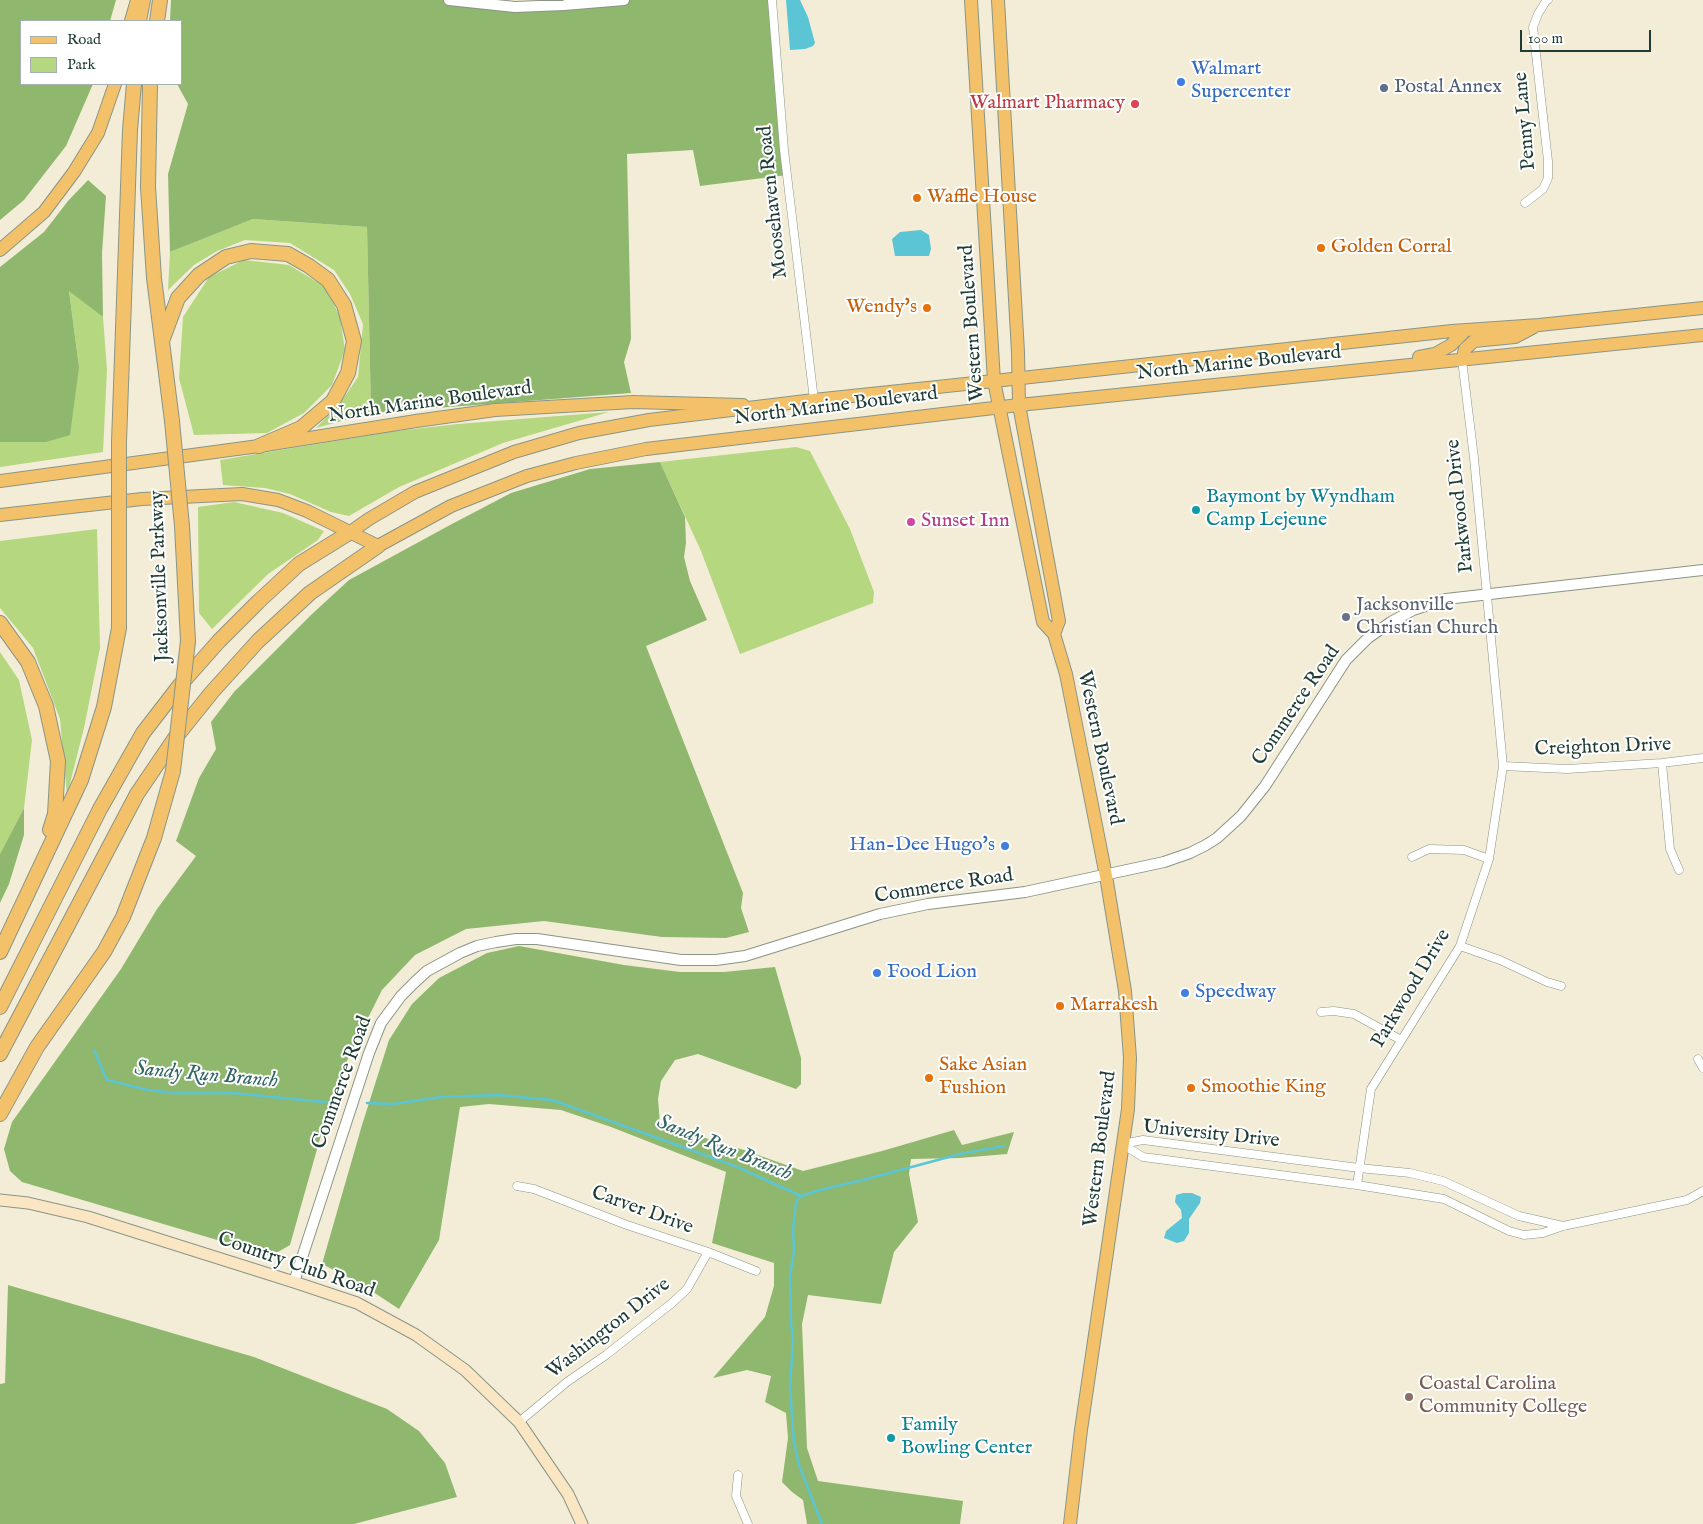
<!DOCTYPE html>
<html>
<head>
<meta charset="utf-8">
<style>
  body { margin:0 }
  #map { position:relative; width:1703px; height:1524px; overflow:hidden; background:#f3edd8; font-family:"IM FELL English",serif }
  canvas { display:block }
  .legend { position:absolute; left:20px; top:20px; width:162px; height:65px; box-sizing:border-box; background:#fff; border:1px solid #a5b1ae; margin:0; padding:6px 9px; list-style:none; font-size:15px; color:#1f3d34 }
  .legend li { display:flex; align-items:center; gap:10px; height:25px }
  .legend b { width:25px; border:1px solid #a5b1ae }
  .scale { position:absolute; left:1520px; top:30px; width:131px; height:22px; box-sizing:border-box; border:2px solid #1f3d34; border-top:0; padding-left:6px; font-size:15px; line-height:18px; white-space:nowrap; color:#1f3d34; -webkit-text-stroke:4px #fff; paint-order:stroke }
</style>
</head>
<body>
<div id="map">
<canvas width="1703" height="1524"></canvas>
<ul class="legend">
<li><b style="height:6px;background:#f4c16b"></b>Road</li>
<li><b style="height:14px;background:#b4d780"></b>Park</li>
</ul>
<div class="scale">100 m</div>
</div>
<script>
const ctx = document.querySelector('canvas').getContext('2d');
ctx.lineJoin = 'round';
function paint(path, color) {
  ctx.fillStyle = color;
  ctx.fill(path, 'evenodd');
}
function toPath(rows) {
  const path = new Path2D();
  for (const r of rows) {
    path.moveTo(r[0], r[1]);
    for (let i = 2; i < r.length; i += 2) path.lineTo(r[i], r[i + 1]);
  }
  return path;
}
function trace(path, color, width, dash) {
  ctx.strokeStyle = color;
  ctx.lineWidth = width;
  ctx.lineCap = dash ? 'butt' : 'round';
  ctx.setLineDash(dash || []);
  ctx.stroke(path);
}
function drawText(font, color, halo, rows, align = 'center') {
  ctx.font = font + ' "IM FELL English",serif';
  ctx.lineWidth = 4;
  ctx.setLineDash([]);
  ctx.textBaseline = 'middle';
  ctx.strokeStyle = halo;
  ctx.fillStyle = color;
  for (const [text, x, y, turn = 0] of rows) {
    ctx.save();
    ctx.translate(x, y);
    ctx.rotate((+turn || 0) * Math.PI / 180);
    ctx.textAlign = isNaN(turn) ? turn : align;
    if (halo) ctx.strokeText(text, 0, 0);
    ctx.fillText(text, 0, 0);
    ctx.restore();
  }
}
paint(toPath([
  [253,219,367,227,371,413,316,428,341,402,358,377,363,324,350,294,334,270,290,243,245,240,217,251,194,265,168,290,170,252],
  [244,260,289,265,327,288,340,318,345,350,332,385,304,413,267,433,194,435,179,378,183,317,209,277],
  [69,290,103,317,107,370,103,452,0,467,0,442,46,442,79,367],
  [609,412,503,443,399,487,349,516,331,512,290,494,265,488,223,485,220,460,396,431,458,424],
  [796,447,810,451,850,529,874,592,873,603,740,654,701,551,660,462],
  [234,502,283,513,324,531,318,540,268,574,212,629,199,613,198,507],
  [97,529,100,648,84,728,67,795,60,719,33,648,0,608,0,541],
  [0,652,19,680,32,740,24,808,0,854]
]), '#b4d780');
paint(toPath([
  [0,0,116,0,110,21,21,21,21,84,93,84,66,146,24,200,0,220],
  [171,0,449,0,515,7,624,0,772,0,787,175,700,186,693,150,627,154,631,339,624,362,631,393,371,413,367,227,253,219,170,252,168,174,188,104,177,84,181,84,181,21,170,21],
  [88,180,106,196,102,253,103,317,69,291,79,367,70,435,46,442,0,442,0,267,44,232,68,201],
  [660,462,685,517,686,543,684,557,690,581,707,620,646,646,743,893,741,908,749,932,726,938,662,937,544,921,466,929,415,955,382,990,353,1048,334,1089,290,1245,271,1256,22,1182,10,1171,4,1149,12,1122,121,969,157,909,196,856,176,841,199,778,216,749,211,722,234,692,311,615,349,580,450,525,511,493,590,469],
  [24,808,24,835,9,884,0,903,0,854],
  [519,946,624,965,680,972,724,972,775,967,801,1058,801,1084,796,1089,698,1054,675,1060,661,1081,658,1099,660,1124,744,1150,803,1171,882,1151,954,1130,962,1145,1014,1132,1007,1154,960,1158,911,1159,909,1174,918,1222,894,1252,881,1304,808,1295,802,1324,807,1448,818,1481,963,1501,960,1524,807,1524,803,1500,792,1492,782,1482,788,1438,786,1413,765,1402,771,1376,747,1370,713,1378,765,1317,774,1286,774,1263,712,1243,726,1172,611,1127,561,1110,489,1104,460,1107,439,1240,399,1309,361,1284,322,1264,362,1125,389,1040,412,1004,439,978,487,953],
  [8,1285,254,1357,387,1409,419,1431,445,1463,457,1497,354,1524,0,1524,0,1384,5,1383]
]), '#8fb86e');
paint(toPath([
  [786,0,800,0,808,17,815,43,813,46,805,49,790,50],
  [921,230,929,235,931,249,929,256,895,256,892,239,900,232],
  [1183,1193,1192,1193,1201,1197,1200,1203,1189,1219,1189,1233,1184,1241,1177,1243,1164,1238,1166,1231,1182,1218,1181,1210,1175,1202,1176,1195]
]), '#5bc5d5');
trace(toPath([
  [94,1050,107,1080,148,1090,174,1093,232,1093,334,1103],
  [367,1103,393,1104,441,1097,498,1095,552,1100,735,1166,801,1196],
  [801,1196,797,1200,795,1209,793,1230,794,1252,790,1275,791,1323,793,1340,790,1388,794,1442,799,1465,822,1524],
  [801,1196,820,1190,867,1179,960,1154,1004,1146]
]), '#5bc5d5', 2.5);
const minor = toPath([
  [772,0,784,150,814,400],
  [1525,203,1543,189,1548,178,1548,161,1533,27,1538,14,1546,1,1548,0],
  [1662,763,1670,849,1679,870],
  [1503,766,1567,769,1662,763,1703,758],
  [1412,857,1429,849,1464,850,1489,859],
  [1460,946,1500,960,1547,982,1561,986],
  [1321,1012,1334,1011,1354,1014,1401,1040],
  [1698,1059,1703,1068],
  [1122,1144,1143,1157,1357,1185,1444,1199,1509,1231,1524,1235,1543,1233,1563,1226,1687,1200,1703,1191],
  [1122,1144,1143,1140,1359,1168,1410,1173,1443,1181,1519,1216,1563,1226],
  [1357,1185,1371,1089,1460,946,1489,859,1503,766,1474,458,1462,360],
  [517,1186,534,1189,627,1225,708,1252,756,1271],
  [519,1422,567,1382,606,1355,672,1303,687,1289,708,1252],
  [738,1475,736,1496,748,1524]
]);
const tertiary = toPath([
  [449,0,515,7,564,5,624,0],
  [294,1282,369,1053,381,1023,401,996,415,982,427,971,460,953,477,946,496,942,516,939,537,939,681,960,716,960,745,956,880,914,928,904,1025,892,1164,862,1190,853,1206,845,1217,838,1241,816,1265,786,1346,660,1368,638,1391,622,1413,610,1446,599,1703,570]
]);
const secondary = toPath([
  [0,1200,28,1203,88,1217,294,1282,357,1303,416,1335,465,1370,519,1422,568,1494,582,1524]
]);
const primary = toPath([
  [971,0,994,381,1043,622,1054,634,1066,674,1092,805,1106,876,1125,991,1130,1058,1128,1109,1081,1430,1070,1524],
  [998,0,1018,352,1019,405,1059,621,1054,634],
  [131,21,137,0],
  [0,250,44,212,74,172,98,133,115,84],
  [0,481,259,446,416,421,495,410,633,402,743,405],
  [0,515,142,499,242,494,278,500,307,511,378,546]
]);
const trunk = toPath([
  [1419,357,1435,354,1451,345,1466,330],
  [1462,360,1465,349,1474,341,1515,337,1534,327],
  [349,533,369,519,415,492,514,452,579,433,649,420,814,400,994,381,1452,331,1539,325,1703,308],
  [378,546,451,506,527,476,576,463,646,449,1019,405,1703,335]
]);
const motorway = toPath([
  [139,21,143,0],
  [157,21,160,0],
  [150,84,148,187,154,278,172,421],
  [162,341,178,298,199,275,226,257,251,251,288,254,309,266,328,280,344,305,354,341,348,373,333,401,301,428,259,446],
  [119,442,130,130,134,84],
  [182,526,188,641],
  [0,623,28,662,46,706,58,761,55,814,50,830],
  [0,952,81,780,104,707,119,628,119,540],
  [0,1007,100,809,143,733,180,685,219,641,258,602,299,564,349,533],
  [0,1054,137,794,175,738,212,692,258,641,310,593,378,546],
  [0,1114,37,1047,104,952,123,917,154,838,173,771]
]);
trace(minor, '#899586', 9);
trace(tertiary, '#899586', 12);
trace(secondary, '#899586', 13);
trace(primary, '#899586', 14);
trace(trunk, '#899586', 14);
trace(motorway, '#899586', 16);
trace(minor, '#fff', 8);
trace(tertiary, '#fff', 10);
trace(secondary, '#fbe6c4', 11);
trace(primary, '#f4c16b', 12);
trace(trunk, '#f4c16b', 12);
trace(motorway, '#f4c16b', 14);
const motorwayBridge = toPath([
  [172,421,182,526],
  [119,442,119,540],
  [173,771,188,641]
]);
trace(motorwayBridge, '#899586', 16, []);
trace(motorwayBridge, '#f4c16b', 14);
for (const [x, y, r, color] of [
  [1181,82,5,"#3f7fe0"],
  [1384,88,5,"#5c6f8a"],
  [1135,104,5,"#e0444e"],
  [917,198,5,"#e8710a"],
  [1321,248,5,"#e8710a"],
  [927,308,5,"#e8710a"],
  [1196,510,5,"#0f9aa8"],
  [911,522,5,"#d1479c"],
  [1346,617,5,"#6b7280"],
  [1005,846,5,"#3f7fe0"],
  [877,973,5,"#3f7fe0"],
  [1185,993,5,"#3f7fe0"],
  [1060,1006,5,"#e8710a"],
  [929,1078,5,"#e8710a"],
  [1191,1088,5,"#e8710a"],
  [1409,1397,5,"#8d6e63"],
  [891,1438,5,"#0f9aa8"]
]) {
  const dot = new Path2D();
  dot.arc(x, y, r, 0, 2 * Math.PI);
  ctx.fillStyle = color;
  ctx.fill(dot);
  trace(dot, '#fff', 2);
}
drawText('20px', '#366cbe', '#fff', [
  ["Walmart",1191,70],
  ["Supercenter",1191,93],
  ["Han-Dee Hugo's",995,846,"right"],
  ["Food Lion",887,973],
  ["Speedway",1195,993]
], 'left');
drawText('20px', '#4e5e75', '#fff', [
  ["Postal Annex",1394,88]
], 'left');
drawText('20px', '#be3a42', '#fff', [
  ["Walmart Pharmacy",1125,104]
], 'right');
drawText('20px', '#1f3d34', '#fff', [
  ["Penny Lane",1526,121,-95],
  ["Moosehaven Road",774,202,-96],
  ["Western Boulevard",973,323,-94],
  ["North Marine Boulevard",1239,364,-6],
  ["North Marine Boulevard",430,403,-8],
  ["North Marine Boulevard",836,407,-7],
  ["Parkwood Drive",1461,506,-96],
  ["Jacksonville Parkway",161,576,-92],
  ["Commerce Road",1297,706,-56],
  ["Western Boulevard",1099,748,78],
  ["Creighton Drive",1603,748,-2],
  ["Commerce Road",944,887,-9],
  ["Parkwood Drive",1412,989,-59],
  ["Commerce Road",343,1083,-70],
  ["University Drive",1211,1135,6],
  ["Western Boulevard",1101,1149,-83],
  ["Carver Drive",642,1211,20],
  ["Country Club Road",296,1266,19],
  ["Washington Drive",609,1329,-38]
]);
drawText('20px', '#c56008', '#fff', [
  ["Waffle House",927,198],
  ["Golden Corral",1331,248],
  ["Wendy's",917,308,"right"],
  ["Marrakesh",1070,1006],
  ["Sake Asian",939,1066],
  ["Fushion",939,1089],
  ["Smoothie King",1201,1088]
], 'left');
drawText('20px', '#0d838f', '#fff', [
  ["Baymont by Wyndham",1206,498],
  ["Camp Lejeune",1206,521],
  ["Family",901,1426],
  ["Bowling Center",901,1449]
], 'left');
drawText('20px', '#b23c85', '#fff', [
  ["Sunset Inn",921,522]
], 'left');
drawText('20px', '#5b616d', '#fff', [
  ["Jacksonville",1356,606],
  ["Christian Church",1356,629]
], 'left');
drawText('20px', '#785e54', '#fff', [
  ["Coastal Carolina",1419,1385],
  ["Community College",1419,1408]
], 'left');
drawText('italic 21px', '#316664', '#fff', [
  ["Sandy Run Branch",206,1076,5],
  ["Sandy Run Branch",724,1149,22]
]);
</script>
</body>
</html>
